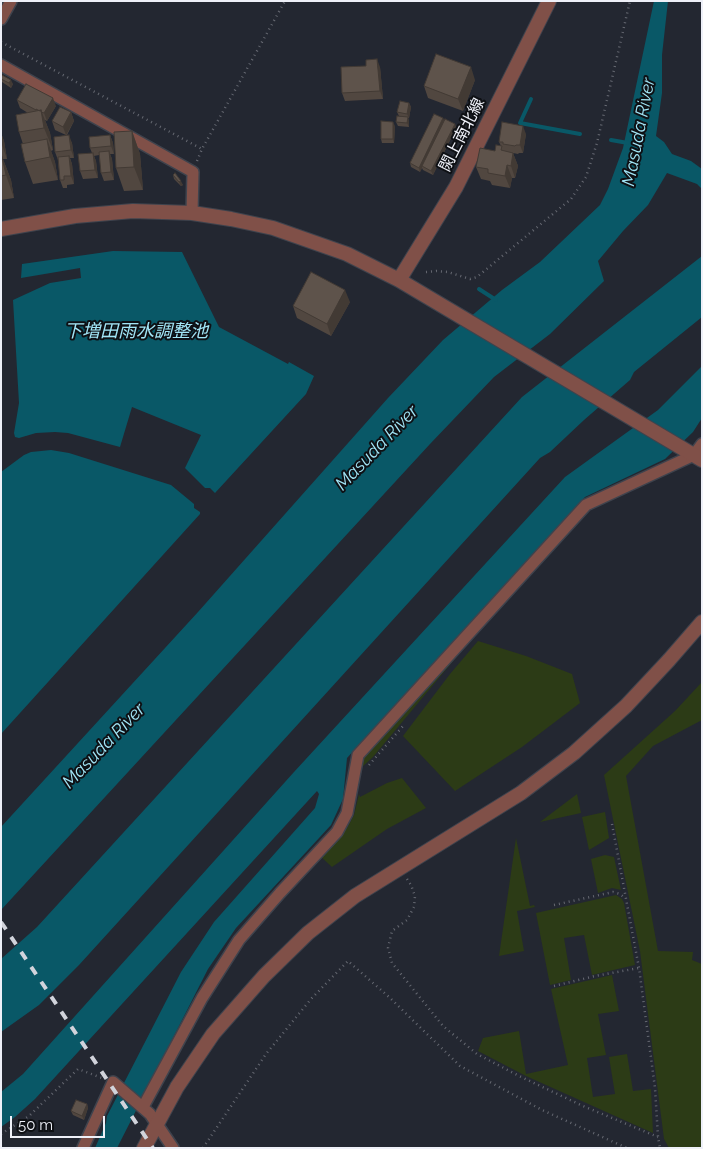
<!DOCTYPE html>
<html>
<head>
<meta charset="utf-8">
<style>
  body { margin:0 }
  #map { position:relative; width:703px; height:1149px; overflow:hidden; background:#232731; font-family:Raleway,sans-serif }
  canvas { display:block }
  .frame { position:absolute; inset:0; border:2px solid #eef0f8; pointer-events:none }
  .scale { position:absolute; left:10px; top:1116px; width:95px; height:22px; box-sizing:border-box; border:2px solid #eef0f8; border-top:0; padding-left:6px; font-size:15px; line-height:18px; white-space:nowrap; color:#eef0f8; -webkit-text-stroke:4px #0e1014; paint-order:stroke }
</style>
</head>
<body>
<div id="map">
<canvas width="703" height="1149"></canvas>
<div class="frame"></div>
<div class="scale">50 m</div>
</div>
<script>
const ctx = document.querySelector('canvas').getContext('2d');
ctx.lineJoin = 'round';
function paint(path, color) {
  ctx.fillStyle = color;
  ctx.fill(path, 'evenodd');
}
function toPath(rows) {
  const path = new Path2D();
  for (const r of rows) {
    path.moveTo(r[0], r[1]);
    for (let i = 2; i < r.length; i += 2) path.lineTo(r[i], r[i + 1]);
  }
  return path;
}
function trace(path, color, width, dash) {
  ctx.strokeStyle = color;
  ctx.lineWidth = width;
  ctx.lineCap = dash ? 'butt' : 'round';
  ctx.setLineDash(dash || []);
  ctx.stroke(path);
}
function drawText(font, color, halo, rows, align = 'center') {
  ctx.font = font + ' Raleway,"Noto Sans JP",sans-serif';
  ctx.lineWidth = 4;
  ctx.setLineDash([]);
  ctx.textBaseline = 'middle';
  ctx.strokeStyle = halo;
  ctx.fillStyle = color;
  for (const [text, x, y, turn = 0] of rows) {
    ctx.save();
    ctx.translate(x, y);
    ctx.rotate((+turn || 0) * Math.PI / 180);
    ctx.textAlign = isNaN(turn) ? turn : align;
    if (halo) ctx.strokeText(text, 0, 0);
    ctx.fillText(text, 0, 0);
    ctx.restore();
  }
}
paint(toPath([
  [474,636,373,757,361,768,361,759],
  [478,641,526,656,572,674,580,703,522,747,455,791,403,736,450,674],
  [702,682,702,720,653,746,626,776,658,951,693,952,692,960,702,964,702,1148,669,1148,664,1139,640,951,604,775,675,711],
  [402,778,426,808,387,829,332,867,320,856,347,828,354,815,359,794,360,797,387,783],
  [577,794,581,813,540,822],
  [605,812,609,838,589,850,582,817],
  [516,838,530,906,534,905,535,907,517,911,524,951,499,956],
  [605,855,614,857,621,890,612,888,598,893,591,859],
  [616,895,622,899,624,903,635,965,592,975,584,935,564,938,571,980,550,985,536,913],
  [612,975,619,1011,598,1014,606,1055,587,1058,593,1097,615,1094,609,1057,627,1054,633,1091,651,1089,653,1133,526,1076,478,1051,483,1038,519,1031,526,1074,568,1065,551,989]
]), '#2c3b16');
paint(toPath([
  [654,1,668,1,662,55,662,93,656,136,664,142,672,154,691,161,702,169,702,189,697,184,667,173,648,205,623,231,598,261,604,281,550,334,494,377,430,444,1,910,1,827,198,612,388,398,443,340,502,290,540,262,600,205,608,189,623,148],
  [113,251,182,252,219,327,288,364,289,362,314,376,306,394,215,493,210,488,205,488,185,468,201,435,132,407,120,447,68,433,55,432,36,433,19,438,15,437,14,433,19,403,13,300,50,283,81,278,80,268,21,278,22,264],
  [702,256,702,317,634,372,630,380,584,420,550,452,540,458,79,965,39,1005,1,1032,1,959,37,927,522,397],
  [702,366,702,418,693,432,665,459,585,497,347,758,343,799,331,825,236,928,208,969,117,1148,95,1148,106,1123,107,1116,181,972,214,922,315,808,319,794,317,791,35,1099,15,1117,1,1127,1,1092,23,1074,294,772,565,477,658,410],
  [51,450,69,453,171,485,194,504,194,508,200,512,200,514,1,734,1,472,24,455,31,452]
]), '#095867');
trace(toPath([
  [531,99,520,123,580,134],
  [611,140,628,143],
  [479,289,496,300]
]), '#095867', 4);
const minor = toPath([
  [1,19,11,1],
  [1,65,193,172,192,213],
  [143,1107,202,998,239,940,280,893,337,832,347,813,358,755,586,505,694,455,702,444],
  [83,1148,113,1082,150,1114,173,1148]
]);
const tertiary = toPath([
  [1,229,75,216,133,211,192,213,231,219,273,228,347,254,399,280,702,460],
  [399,280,456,187,549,1],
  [144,1148,177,1087,213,1034,264,976,308,933,355,896,521,793,574,753,626,706,669,660,702,622]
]);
trace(minor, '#3f434d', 14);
trace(tertiary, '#3f434d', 16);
trace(toPath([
  [1,42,202,149],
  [197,161,202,149,285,1],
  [426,272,436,271,448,272,470,279,477,277,571,199,586,177,597,143,630,1],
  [369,765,403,726],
  [612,824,639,968,655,1088,658,1137,660,1148],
  [407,879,411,885,415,896,414,907,407,920,392,931,388,948,392,963,443,1026,477,1054,519,1076,583,1106,658,1137],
  [554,905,613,892,620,894,625,898],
  [554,986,595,976,639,968],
  [1,1134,29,1116,78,1069,102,1078],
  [203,1148,266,1054,311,999,348,961,389,997,460,1066,542,1110,627,1148]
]), '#666972', 2.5, [1, 4]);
trace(minor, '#805048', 11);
trace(tertiary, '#805048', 14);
trace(toPath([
  [1,922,153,1148]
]), '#d1d3db', 4, [9, 9]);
paint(toPath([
  [380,67,383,99,345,101,342,93],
  [1,77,13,84,11,88,2,82],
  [475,80,463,111,428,98,424,86],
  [17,100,56,106,47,121,45,120,50,133,53,150,51,151,55,162,58,180,33,184,25,162,23,144,19,132,28,113,20,108],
  [409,103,411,107,409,118,408,118,409,122,409,127,398,126,396,122,406,117,399,116,397,112],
  [71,112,74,121,67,135,72,143,74,158,70,158,72,164,74,184,67,185,67,188,63,188,60,180,58,160,55,152,66,135,55,130,52,121],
  [443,118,444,121,455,124,456,128,433,175,423,170,422,168,420,172,411,167,410,163],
  [395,126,394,143,382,143,381,139],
  [132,131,140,154,143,190,124,191,116,168],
  [1,133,4,141,7,159,3,159,11,180,14,198,1,200],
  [526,134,523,153,519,153,518,154,513,153,518,166,515,178,512,178,510,188,492,185,490,181,481,179,476,167,501,146,499,142],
  [110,135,113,143,114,154,110,154,112,159,114,180,104,181,101,173,99,155,94,156,96,161,98,178,83,179,80,171,92,153,90,148],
  [173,175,183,185,181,186,174,179],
  [350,302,331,336,297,318,293,306],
  [87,1104,88,1108,84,1120,73,1115,71,1111]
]), '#514740');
paint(toPath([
  [377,59,380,67,383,99,380,91],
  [471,67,475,80,463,111,458,99],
  [11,80,13,84,11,88,9,83],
  [53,98,56,106,47,121,44,113],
  [409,103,411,107,409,118,407,114],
  [41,110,50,133,53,150,44,128],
  [71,112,74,121,66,135,63,127],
  [408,117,409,122,409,127,407,123],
  [443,118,445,123,422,166,422,168,420,172,419,168],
  [393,122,395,126,394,143,393,139],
  [455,124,456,128,433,175,431,171],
  [523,126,526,134,523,153,520,145],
  [132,131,140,154,143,190,134,167],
  [1,133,4,141,7,159,1,142],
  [69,135,72,143,74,158,71,150],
  [110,135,113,143,114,154,111,146],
  [47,139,55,162,58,180,50,157],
  [109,151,112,159,114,180,111,172],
  [93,153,96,161,98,178,95,170],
  [513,153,518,166,515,178,511,166],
  [69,156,72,164,74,184,71,176],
  [2,157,11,180,14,198,6,175],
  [507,165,512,178,510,188,505,176],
  [181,181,183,185,181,186,179,182],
  [345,290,350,302,331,336,327,324],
  [87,1104,88,1108,84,1120,82,1116]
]), '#423a34');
const building = toPath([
  [436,54,471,67,458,99,424,86,436,54],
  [377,59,380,91,342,93,341,67,366,66,366,60,377,59],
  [2,75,11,80,9,83,1,79,2,75],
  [26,84,53,98,44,113,41,112,41,110,40,111,36,109,36,110,17,100,26,84],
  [400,101,409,103,407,114,397,112,400,101],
  [60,107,71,112,63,127,52,121,60,107],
  [41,110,44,128,19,132,16,115,41,110],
  [434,114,443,118,419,168,410,163,434,114],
  [397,116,408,117,407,123,396,122,397,116],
  [445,119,455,124,431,171,422,166,445,119],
  [381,121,393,122,393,139,381,139,381,121],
  [502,122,523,126,520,145,516,145,515,146,503,144,503,142,499,142,502,122],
  [132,131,134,167,116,168,114,132,132,131],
  [69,135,71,150,55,152,54,137,69,135],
  [110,135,111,146,90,148,89,137,110,135],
  [47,139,50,157,25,162,21,144,47,139],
  [496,145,502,146,501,150,513,153,511,166,507,165,505,176,488,173,488,169,476,167,480,148,495,151,496,145],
  [109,151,111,172,101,173,99,152,109,151],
  [93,153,95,170,80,171,78,154,93,153],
  [69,156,71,176,64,176,64,180,60,180,58,157,69,156],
  [2,157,6,175,1,176,1,158,2,157],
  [175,173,181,181,179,182,173,175,175,173],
  [311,272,345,290,327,324,293,306,311,272],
  [76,1100,87,1104,82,1116,71,1111,76,1100]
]);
paint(building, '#5e534b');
trace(building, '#423a34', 1);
drawText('16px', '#eef0f8', '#0e1014', [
  ["閖上南北線",462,135,-63]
]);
drawText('italic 18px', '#a2e6f7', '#0e1014', [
  ["Masuda River",639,132,-79],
  ["下増田雨水調整池",136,332],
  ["Masuda River",377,448,-46],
  ["Masuda River",104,746,-46]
]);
</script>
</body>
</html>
